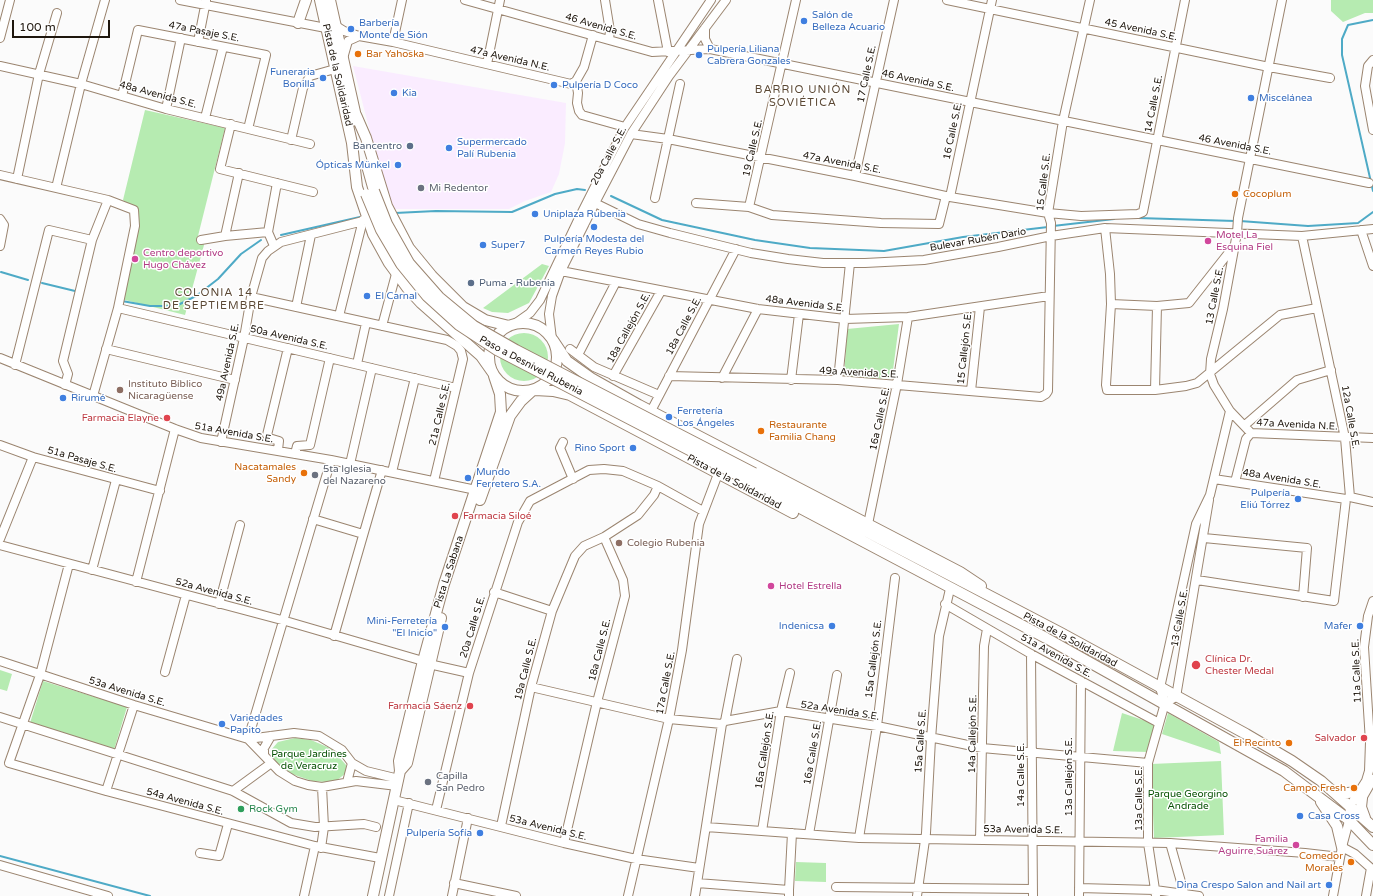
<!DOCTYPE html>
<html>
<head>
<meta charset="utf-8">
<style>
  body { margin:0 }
  #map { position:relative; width:1373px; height:896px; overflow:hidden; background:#fbfbfb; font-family:"Varela Round",sans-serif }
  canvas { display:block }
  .scale { position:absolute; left:12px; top:20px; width:98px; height:18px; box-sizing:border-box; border:2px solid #1e160d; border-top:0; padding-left:5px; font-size:12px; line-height:14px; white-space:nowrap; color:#1e160d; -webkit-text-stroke:3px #fff; paint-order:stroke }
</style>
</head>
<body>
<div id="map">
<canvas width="1373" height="896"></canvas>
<div class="scale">100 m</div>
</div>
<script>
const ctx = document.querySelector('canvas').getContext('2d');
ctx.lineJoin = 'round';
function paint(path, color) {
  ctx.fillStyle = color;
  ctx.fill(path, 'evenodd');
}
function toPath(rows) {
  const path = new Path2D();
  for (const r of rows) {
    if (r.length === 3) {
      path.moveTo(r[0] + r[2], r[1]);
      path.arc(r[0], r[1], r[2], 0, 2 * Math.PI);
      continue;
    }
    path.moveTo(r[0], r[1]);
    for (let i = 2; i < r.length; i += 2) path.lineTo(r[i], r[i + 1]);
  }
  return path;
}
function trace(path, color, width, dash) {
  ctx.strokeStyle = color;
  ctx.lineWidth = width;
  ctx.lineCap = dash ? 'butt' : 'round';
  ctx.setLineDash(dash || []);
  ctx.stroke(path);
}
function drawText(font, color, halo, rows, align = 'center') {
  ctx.font = font + ' "Varela Round",sans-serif';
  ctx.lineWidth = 3;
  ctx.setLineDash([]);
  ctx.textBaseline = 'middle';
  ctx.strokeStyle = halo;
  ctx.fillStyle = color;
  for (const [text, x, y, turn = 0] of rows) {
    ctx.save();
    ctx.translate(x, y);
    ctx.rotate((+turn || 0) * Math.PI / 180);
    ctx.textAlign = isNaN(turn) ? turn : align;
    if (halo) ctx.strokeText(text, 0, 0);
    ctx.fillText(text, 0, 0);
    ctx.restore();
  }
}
paint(toPath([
  [353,66,566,103,565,143,559,174,551,192,525,201,509,209,390,209]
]), '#faecff');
paint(toPath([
  [1331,0,1373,0,1373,13,1365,13,1343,22,1331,11],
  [145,110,225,128,197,240,204,243,204,245,185,315,117,298,133,228,131,208,123,200],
  [542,264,549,266,529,303,508,313,492,312,483,308],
  [899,324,892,378,844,379,847,329],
  [524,357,24],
  [0,670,12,674,7,691,0,689],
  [43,681,127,707,114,750,30,723],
  [1122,713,1155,724,1148,752,1113,751],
  [1168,713,1219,742,1221,754,1162,734],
  [295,738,311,740,332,749,346,765,346,773,336,781,327,782,312,781,292,774,276,762,272,756,271,750,278,742],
  [1221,761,1224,835,1154,838,1151,764],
  [796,862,826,863,826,882,795,881]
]), '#b6ebb1');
trace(toPath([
  [1373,20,1348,25,1342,39,1342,55,1373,191],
  [611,196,662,220,755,240,810,248,884,251,963,237,1048,227],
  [395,213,436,211,512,212,555,194,577,189,585,190],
  [1138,218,1235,221],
  [1240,221,1308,226,1358,223,1373,212],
  [1053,226,1114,219],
  [281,235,360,217],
  [1,272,28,280],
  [42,283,75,291],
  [122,301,150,306,176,306,196,296,218,279,241,254,261,240],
  [0,856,150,896]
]), '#4eaac6', 2);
const minor = toPath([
  [180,0,326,28],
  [465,0,652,52,710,49,1369,183],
  [605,0,610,31,609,39],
  [658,0,668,52],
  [947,0,1269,67,1330,78],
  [336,26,344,31,359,36,393,42,571,84,576,81],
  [705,28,705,39,710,49],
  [0,38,10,0],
  [198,42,206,1],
  [393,42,402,0],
  [344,55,348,41,359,36],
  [1373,60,1368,66,1365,86,1373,130],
  [487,64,500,0],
  [0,66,81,84,166,109,310,144],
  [576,81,578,93,577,103,579,111,582,115,625,127],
  [576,81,584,67,593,35],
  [122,96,138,30,266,55,248,129],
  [166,109,181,38],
  [205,118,223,47],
  [231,124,220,169,313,192],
  [631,134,668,139,855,176,950,197,1048,213,1081,216,1138,214,1143,212,1185,0],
  [291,140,303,88,310,76,335,69],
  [0,175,108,200,134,210,135,226,118,308,93,396],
  [855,176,894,0],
  [17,179,39,74,57,13],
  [56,188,81,84,105,0],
  [950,197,992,0],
  [655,198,680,84],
  [595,203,638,224,670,233,751,253,788,259,823,263,865,263,924,260,998,247,1051,236,1105,228,1302,236,1373,229],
  [696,203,749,207,772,215,881,223,939,224,946,196],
  [749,207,796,0],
  [0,219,4,225,0,246],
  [1105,228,1110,274,1111,304,1106,385,1107,390,1155,390,1186,386,1197,383,1280,315,1317,308],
  [1361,230,1373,266],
  [225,236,239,173],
  [1302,236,1345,438,1350,497],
  [201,240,225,236,268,232],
  [274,246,268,232,277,183],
  [561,271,758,309,845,319,908,317,1049,296],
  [251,297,447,340,457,346,461,351,463,359,434,481],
  [1111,304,1157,306,1189,303,1234,246],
  [296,307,311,235],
  [118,308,456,388],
  [339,316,363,220],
  [513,325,530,313,540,300,580,216,625,127,711,0],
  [382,326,396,274],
  [552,339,549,314,552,296,561,271,595,203,631,134,669,76,726,0],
  [106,349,235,380],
  [570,349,594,367,659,395],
  [578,355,616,282],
  [0,358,175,429,201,438,331,460,476,490],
  [357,364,366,323],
  [15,365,49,230,92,240],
  [613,376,661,291],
  [669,376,838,380,1041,397,1046,394,1048,391,1051,223,1048,213,1063,121,1090,0],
  [722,378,758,309],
  [791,380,799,314],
  [838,380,850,263],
  [65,385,68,374,63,361,92,240,108,200],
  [1155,390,1157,306],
  [971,391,980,307],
  [651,411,736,249],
  [1230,411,1251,433,1373,438],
  [1245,425,1297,380,1331,370],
  [221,442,244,338,251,297,262,258,268,251,281,242,367,220],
  [563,442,560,448,573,479],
  [0,445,33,457,160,491],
  [278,450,279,441,269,438,267,435,288,348],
  [295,454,297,446,310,445,330,358],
  [350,464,372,368],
  [392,472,415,378],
  [1214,479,1346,499],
  [1235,482,1246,439,1251,433],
  [1350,497,1373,502],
  [313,519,363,534],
  [868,524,897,384,908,317],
  [1204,538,1307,548,1303,597],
  [0,539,33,457],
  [0,545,289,622,423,661],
  [69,564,40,675,9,763,106,791,315,846,380,858],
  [92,570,116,480],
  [1197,580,1334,601,1346,499,1350,497],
  [136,582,175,429],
  [494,592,552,611],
  [219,604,240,525],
  [945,604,1031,654,1159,723],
  [334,636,382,470],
  [1031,654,1033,896],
  [0,661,134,705,248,739,294,733,319,736,342,750,352,763,366,771,399,779],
  [429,664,469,673],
  [165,672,186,595],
  [531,687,669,719,722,724,725,721,781,711,877,726,982,748,1148,763],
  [1165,703,1160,688,1196,524,1210,495,1230,411,1214,385,1210,374,1211,359,1223,309,1237,233,1238,218,1282,0],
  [1165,703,1176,697,1209,500],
  [0,717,233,791,291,823,315,827,364,824,376,827],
  [725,721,737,659],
  [248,739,331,460],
  [248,739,279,771,295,781,308,785,322,787,356,781,397,786],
  [264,755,264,748,271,736],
  [347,782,352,763],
  [106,791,134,705],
  [233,791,270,764],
  [394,800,564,843,636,859,699,868],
  [1360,802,1373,779],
  [436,810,469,673,518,522,530,501,589,470,604,469,623,471,658,486,703,511],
  [1349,820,1350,806,1366,781,1369,771,1370,742,1364,647,1368,616,1373,601],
  [501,826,531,687,552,611,575,556,584,546,604,537,638,515,654,495,658,486],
  [706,827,859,838,1170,843,1305,853,1340,857],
  [762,831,781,711,790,673],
  [809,834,837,675],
  [859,838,877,726,895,578],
  [980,840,984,646,987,629],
  [564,843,597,702,625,596,623,580,604,537],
  [1170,843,1185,896],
  [1342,847,1355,854,1373,870],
  [321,848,324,827,322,787],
  [200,853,219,856,228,824],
  [0,865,108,896],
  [454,883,516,896],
  [697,883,789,890,789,896],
  [836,887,1032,889],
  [1079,888,1155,890,1199,896],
  [789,890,792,833],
  [304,896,315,846],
  [389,896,409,803],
  [452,896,468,818],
  [628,896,669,719,682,650,699,524,718,474],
  [695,896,722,724],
  [917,896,926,833,931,739,939,636,950,589],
  [1079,896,1081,681],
  [1156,896,1148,843,1148,763,1165,703],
  [1333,896,1342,847,1350,817],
  [1366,896,1371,868]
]);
const major = toPath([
  [320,0,352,143,357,187,373,234,389,263,408,289,421,303,481,356,493,373],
  [330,0,357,121],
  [298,23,306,0],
  [356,115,366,138,387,206,409,248,432,276,463,307,485,320,509,326],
  [367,166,374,191],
  [523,357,34],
  [553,340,567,361,591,378,639,405,960,572,981,586],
  [535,390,553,391,570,395,793,513],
  [754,473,1061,633,1246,734,1292,761,1321,781,1373,827],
  [749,481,1046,638,1284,771,1349,820,1373,845],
  [480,500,510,416,521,401,533,390],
  [400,771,407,763,441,618],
  [1336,794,1359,792],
  [1362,798,1361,807,1365,818],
  [1321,802,1337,826,1342,847],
  [373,896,400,771,399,761,423,661,444,584,501,412,500,394,494,376]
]);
trace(minor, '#9b8570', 10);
trace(major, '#9b8570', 12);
trace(minor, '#fff', 8);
trace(major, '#fff', 10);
const majorBridge = toPath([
  [374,191,387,224,409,263,439,297,474,326,516,350,754,473],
  [366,194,381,230,401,264,427,296,459,325,497,350,749,481]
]);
trace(majorBridge, '#9b8570', 12, []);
trace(majorBridge, '#fff', 10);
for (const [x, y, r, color] of [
  [804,21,4,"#3f7fe0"],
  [351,29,4,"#3f7fe0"],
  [358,54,4,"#e8710a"],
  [699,55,4,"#3f7fe0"],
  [323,78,4,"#3f7fe0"],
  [554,85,4,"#3f7fe0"],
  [394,93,4,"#3f7fe0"],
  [1251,98,4,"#3f7fe0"],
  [410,146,4,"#5c6f8a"],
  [449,148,4,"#3f7fe0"],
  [398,165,4,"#3f7fe0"],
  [421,188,4,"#6b7280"],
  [1235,194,4,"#e8710a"],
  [535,214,4,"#3f7fe0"],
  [594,227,4,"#3f7fe0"],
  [1208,241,4,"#d1479c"],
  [483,245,4,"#3f7fe0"],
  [135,259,4,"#d1479c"],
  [471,283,4,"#5c6f8a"],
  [367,296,4,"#3f7fe0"],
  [120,390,4,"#8d6e63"],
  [63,398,4,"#3f7fe0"],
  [669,417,4,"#3f7fe0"],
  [167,418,4,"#e0444e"],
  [761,431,4,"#e8710a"],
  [633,448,4,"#3f7fe0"],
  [304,473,4,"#e8710a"],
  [315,475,4,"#6b7280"],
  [468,478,4,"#3f7fe0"],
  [1298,499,4,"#3f7fe0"],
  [455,516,4,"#e0444e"],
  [619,543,4,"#8d6e63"],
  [771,586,4,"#d1479c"],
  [832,626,4,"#3f7fe0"],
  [1360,626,4,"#3f7fe0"],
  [445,627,4,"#3f7fe0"],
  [1196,665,5,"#e0444e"],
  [470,706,4,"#e0444e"],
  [222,724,4,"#3f7fe0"],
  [1364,738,4,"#e0444e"],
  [1289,743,4,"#e8710a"],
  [428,782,4,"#6b7280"],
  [1354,788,4,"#e8710a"],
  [241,809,4,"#2e9e5b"],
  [1300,816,4,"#3f7fe0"],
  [480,833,4,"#3f7fe0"],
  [1296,845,4,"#d1479c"],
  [1351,862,4,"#e8710a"],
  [1329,885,4,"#3f7fe0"]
]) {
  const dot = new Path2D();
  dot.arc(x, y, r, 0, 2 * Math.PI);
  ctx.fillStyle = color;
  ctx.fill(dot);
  trace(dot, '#fff', 1.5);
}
drawText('10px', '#366cbe', '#fff', [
  ["Salón de",812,15],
  ["Belleza Acuario",812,27],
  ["Barbería",359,23],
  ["Monte de Sión",359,35],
  ["Pulpería Liliana",707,49],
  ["Cabrera Gonzales",707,61],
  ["Funeraria",315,72,"right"],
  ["Bonilla",315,84,"right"],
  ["Pulpería D Coco",562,85],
  ["Kia",402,93],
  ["Miscelánea",1259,98],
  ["Supermercado",457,142],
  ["Palí Rubenia",457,154],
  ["Ópticas Münkel",390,165,"right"],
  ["Uniplaza Rubenia",543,214],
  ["Pulpería Modesta del",594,239,"center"],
  ["Carmen Reyes Rubio",594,251,"center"],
  ["Super7",491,245],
  ["El Carnal",375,296],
  ["Rirumé",71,398],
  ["Ferretería",677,411],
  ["Los Ángeles",677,423],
  ["Rino Sport",625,448,"right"],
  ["Mundo",476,472],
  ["Ferretero S.A.",476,484],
  ["Pulpería",1290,493,"right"],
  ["Eliú Tórrez",1290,505,"right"],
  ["Mini-Ferretería",437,621,"right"],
  ["\"El Inicio\"",437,633,"right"],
  ["Indenicsa",824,626,"right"],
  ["Mafer",1352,626,"right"],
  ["Variedades",230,718],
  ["Papito",230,730],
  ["Casa Cross",1308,816],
  ["Pulpería Sofía",472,833,"right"],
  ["Dina Crespo Salon and Nail art",1321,885,"right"]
], 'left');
drawText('10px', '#1e160d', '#fff', [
  ["46 Avenida S.E.",601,27,16],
  ["45 Avenida S.E.",1141,30,12],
  ["47a Pasaje S.E.",204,32,11],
  ["47a Avenida N.E.",510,59,13],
  ["17 Calle S.E.",867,74,-78],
  ["Pista de la Solidaridad",337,75,77],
  ["46 Avenida S.E.",918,81,12],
  ["48a Avenida S.E.",158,95,15],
  ["14 Calle S.E.",1154,104,-79],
  ["16 Calle S.E.",953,131,-78],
  ["46 Avenida S.E.",1235,145,11],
  ["19 Calle S.E.",753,148,-77],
  ["20a Calle S.E.",609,156,-62],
  ["47a Avenida S.E.",842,163,11],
  ["15 Calle S.E.",1044,182,-83],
  ["Bulevar Rubén Darío",978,240,-10],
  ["13 Calle S.E.",1215,296,-79],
  ["48a Avenida S.E.",805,304,7],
  ["18a Calle S.E.",684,326,-62],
  ["18a Callejón S.E.",629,328,-61],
  ["50a Avenida S.E.",289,338,13],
  ["15 Callejón S.E.",965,348,-84],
  ["49a Avenida S.E.",228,362,-78],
  ["Paso a Desnivel Rubenia",531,366,28],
  ["49a Avenida S.E.",859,373,3],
  ["21a Calle S.E.",440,414,-77],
  ["12a Calle S.E.",1350,417,80],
  ["16a Calle S.E.",880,419,-78],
  ["47a Avenida N.E.",1297,425,3],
  ["51a Avenida S.E.",234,433,10],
  ["51a Pasaje S.E.",82,460,16],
  ["48a Avenida S.E.",1282,479,9],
  ["Pista de la Solidaridad",734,482,28],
  ["Pista La Sabana",449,572,-72],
  ["52a Avenida S.E.",214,592,15],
  ["13 Calle S.E.",1180,618,-80],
  ["20a Calle S.E.",473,627,-73],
  ["Pista de la Solidaridad",1070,640,28],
  ["18a Calle S.E.",600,650,-76],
  ["51a Avenida S.E.",1056,656,29],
  ["15a Callejón S.E.",874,659,-83],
  ["19a Calle S.E.",526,669,-76],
  ["11a Calle S.E.",1357,671,-92],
  ["17a Calle S.E.",666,683,-79],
  ["53a Avenida S.E.",127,692,17],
  ["52a Avenida S.E.",840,711,9],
  ["14a Callejón S.E.",973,734,-89],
  ["15a Calle S.E.",921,741,-86],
  ["16a Callejón S.E.",765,750,-81],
  ["16a Calle S.E.",813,753,-80],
  ["14a Calle S.E.",1021,775,-90],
  ["13a Callejón S.E.",1069,777,-90],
  ["13a Calle S.E.",1139,799,-90],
  ["54a Avenida S.E.",185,802,15],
  ["53a Avenida S.E.",548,828,14],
  ["53a Avenida S.E.",1023,830,1]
]);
drawText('10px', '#c56008', '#fff', [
  ["Bar Yahoska",366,54,"left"],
  ["Cocoplum",1243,194,"left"],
  ["Restaurante",769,425,"left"],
  ["Familia Chang",769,437,"left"],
  ["Nacatamales",296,467],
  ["Sandy",296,479],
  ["El Recinto",1281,743],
  ["Campo Fresh",1346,788],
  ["Comedor",1343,856],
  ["Morales",1343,868]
], 'right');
drawText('10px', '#4e5e75', '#fff', [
  ["Bancentro",402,146],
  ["Puma - Rubenia",479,283,"left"]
], 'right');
drawText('10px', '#5b616d', '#fff', [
  ["Mi Redentor",429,188],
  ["5ta Iglesia",323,469],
  ["del Nazareno",323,481],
  ["Capilla",436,776],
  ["San Pedro",436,788]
], 'left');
drawText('10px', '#b23c85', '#fff', [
  ["Motel La",1216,235],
  ["Esquina Fiel",1216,247],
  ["Centro deportivo",143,253],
  ["Hugo Chávez",143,265],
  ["Hotel Estrella",779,586],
  ["Familia",1288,839,"right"],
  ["Aguirre Suárez",1288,851,"right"]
], 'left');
drawText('10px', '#785e54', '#fff', [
  ["Instituto Bíblico",128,384],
  ["Nicaragüense",128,396],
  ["Colegio Rubenia",627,543]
], 'left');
drawText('10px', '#be3a42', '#fff', [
  ["Farmacia Elayne",159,418],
  ["Farmacia Siloé",463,516,"left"],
  ["Clínica Dr.",1205,659,"left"],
  ["Chester Medal",1205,671,"left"],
  ["Farmacia Sáenz",462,706],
  ["Salvador",1356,738]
], 'right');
drawText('10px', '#065103', '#fff', [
  ["Parque Jardines",309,754],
  ["de Veracruz",309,766],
  ["Parque Georgino",1188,794],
  ["Andrade",1188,806]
]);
drawText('10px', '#27864d', '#fff', [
  ["Rock Gym",249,809]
], 'left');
ctx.letterSpacing = '1px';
drawText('11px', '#5a4733', '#fff', [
  ["BARRIO UNIÓN",803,90],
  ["SOVIÉTICA",803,103],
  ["COLONIA 14",214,293],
  ["DE SEPTIEMBRE",214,306]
]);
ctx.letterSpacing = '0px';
</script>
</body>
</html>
